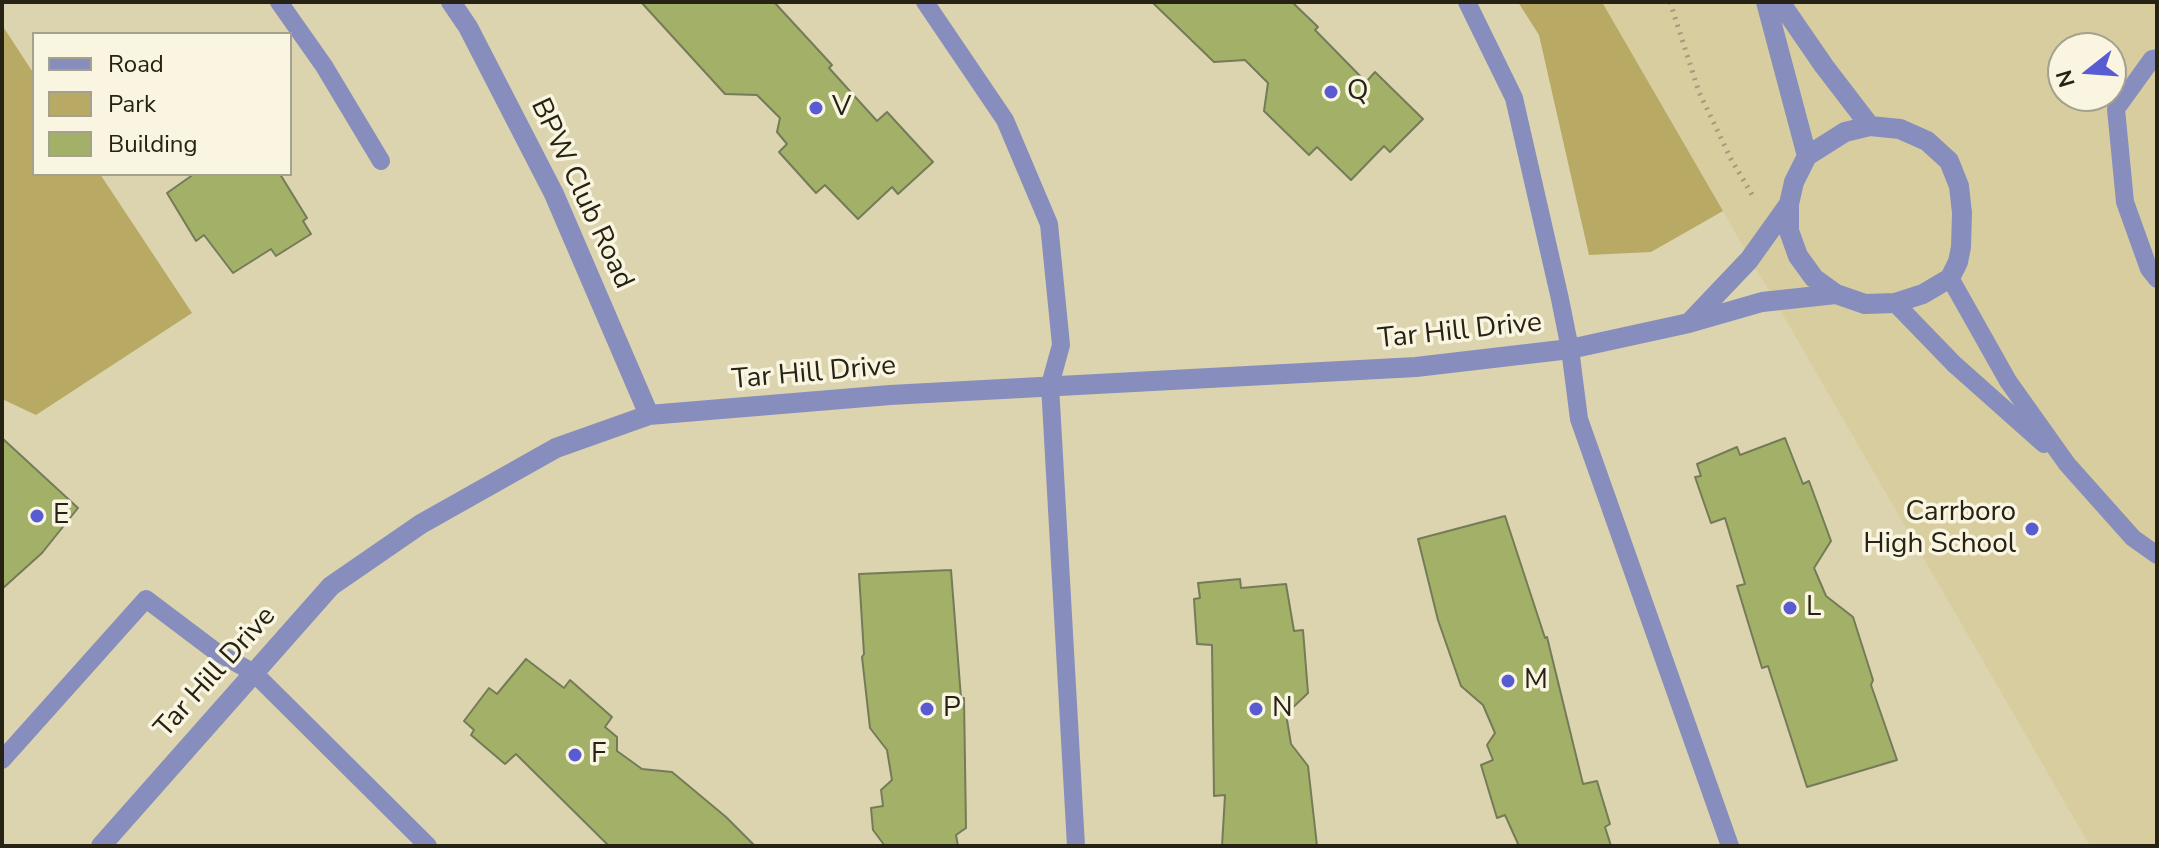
<!DOCTYPE html>
<html>
<head>
<meta charset="utf-8">
<style>
  body { margin:0 }
  #map { position:relative; width:2159px; height:848px; overflow:hidden; background:#dcd4ae; font-family:"Nunito Sans",sans-serif }
  canvas { display:block }
  .frame { position:absolute; inset:0; border:4px solid #262314; pointer-events:none }
  .legend { position:absolute; left:32px; top:32px; width:260px; height:144px; box-sizing:border-box; background:#f9f5e1; border:2px solid #a5a18f; margin:0; padding:10px 14px; list-style:none; font-size:24px; color:#262314 }
  .legend li { display:flex; align-items:center; gap:16px; height:40px }
  .legend b { width:40px; border:2px solid #a5a18f }
  .north { position:absolute; left:2047px; top:32px; width:80px; height:80px; box-sizing:border-box; background:#f9f5e1; border:2px solid #a5a18f; border-radius:50%; rotate:253deg; font-size:22px; font-weight:700; line-height:32px; text-align:center; color:#262314 }
  .north::after { content:''; display:block; margin:auto; width:28px; height:36px; background:#585bd2; clip-path:polygon(50% 0,100% 100%,50% 72%,0 100%) }
</style>
</head>
<body>
<div id="map">
<canvas width="2159" height="848"></canvas>
<div class="frame"></div>
<ul class="legend">
<li><b style="height:10px;background:#878ebe"></b>Road</li>
<li><b style="height:22px;background:#b8a965"></b>Park</li>
<li><b style="height:22px;background:#a3b168"></b>Building</li>
</ul>
<div class="north">N</div>
</div>
<script>
const ctx = document.querySelector('canvas').getContext('2d');
ctx.lineJoin = 'round';
function paint(path, color) {
  ctx.fillStyle = color;
  ctx.fill(path, 'evenodd');
}
function toPath(rows) {
  const path = new Path2D();
  for (const r of rows) {
    path.moveTo(r[0], r[1]);
    for (let i = 2; i < r.length; i += 2) path.lineTo(r[i], r[i + 1]);
  }
  return path;
}
function trace(path, color, width, dash) {
  ctx.strokeStyle = color;
  ctx.lineWidth = width;
  ctx.lineCap = dash ? 'butt' : 'round';
  ctx.setLineDash(dash || []);
  ctx.stroke(path);
}
function drawText(font, color, halo, rows, align = 'center') {
  ctx.font = font + ' "Nunito Sans",sans-serif';
  ctx.lineWidth = 7;
  ctx.setLineDash([]);
  ctx.textBaseline = 'middle';
  ctx.strokeStyle = halo;
  ctx.fillStyle = color;
  for (const [text, x, y, turn = 0] of rows) {
    ctx.save();
    ctx.translate(x, y);
    ctx.rotate((+turn || 0) * Math.PI / 180);
    ctx.textAlign = isNaN(turn) ? turn : align;
    if (halo) ctx.strokeText(text, 0, 0);
    ctx.fillText(text, 0, 0);
    ctx.restore();
  }
}
paint(toPath([
  [1602,2,2157,2,2157,846,2090,846],
  [2063,48,2111,48,2111,96,2063,96]
]), '#d7cd9f');
paint(toPath([
  [1518,2,1602,2,1723,211,1651,252,1589,255,1539,35],
  [2,25,34,74,34,174,100,174,192,313,36,415,2,399]
]), '#b8a965');
const building = toPath([
  [641,2,774,2,832,65,829,68,877,121,887,112,933,162,898,194,892,187,858,219,825,185,816,193,779,152,787,144,777,132,780,118,757,95,725,94,641,2],
  [1152,2,1292,2,1318,27,1315,30,1366,82,1375,72,1423,119,1390,152,1384,146,1351,180,1317,147,1309,155,1264,111,1268,83,1245,60,1214,62,1152,2],
  [194,174,280,174,307,218,303,221,311,234,276,256,271,249,233,273,204,235,196,241,167,193,194,174],
  [2,438,78,508,42,553,2,589,2,438],
  [1785,438,1803,484,1809,481,1831,541,1814,568,1826,596,1853,617,1873,680,1871,685,1897,760,1807,787,1768,666,1762,668,1737,586,1745,584,1725,518,1711,523,1695,477,1701,476,1697,464,1737,447,1740,455,1785,438],
  [1505,516,1545,638,1547,637,1583,784,1597,781,1610,824,1605,827,1611,846,1519,846,1505,815,1497,818,1481,765,1493,760,1487,745,1495,733,1483,705,1461,686,1438,620,1418,539,1505,516],
  [951,570,961,698,964,698,966,828,956,835,958,846,885,846,873,830,871,808,883,806,881,790,892,780,887,750,870,728,862,657,864,654,859,574,951,570],
  [1240,579,1241,588,1286,584,1294,631,1303,630,1308,693,1286,714,1291,744,1308,766,1317,846,1222,846,1225,795,1214,796,1212,645,1197,644,1194,599,1200,598,1198,583,1240,579],
  [526,659,564,688,570,680,612,717,605,727,617,737,617,751,642,769,672,772,726,817,755,846,609,846,516,754,505,764,471,735,474,730,464,721,489,688,497,694,526,659]
]);
paint(building, '#a3b168');
trace(building, '#747b59', 2);
trace(toPath([
  [1670,2,1699,92,1731,159,1754,198]
]), '#a29b7d', 5, [2, 6]);
trace(toPath([
  [279,2,324,66,381,161],
  [925,2,1005,120,1049,224,1061,345,1050,385,1076,846],
  [1467,2,1514,98,1560,299,1570,349,1579,419,1730,846],
  [2157,58,2152,59,2116,109,2125,202,2149,269,2157,279],
  [1950,278,2008,381,2067,464,2133,538,2157,555],
  [1895,303,1954,364,2044,444],
  [2,760,146,599,215,651,254,673,428,846]
]), '#878ebe', 18);
trace(toPath([
  [451,2,468,27,554,194,649,415],
  [1766,2,1807,156],
  [1780,2,1824,66,1870,126],
  [1870,126,1900,129,1927,141,1949,161,1959,186,1962,213,1961,247,1958,262,1950,278,1923,294,1895,303,1865,304,1836,294,1814,278,1798,256,1789,231,1789,204,1794,182,1807,156,1845,132,1870,126],
  [1691,321,1749,260,1789,204],
  [101,846,331,586,421,524,556,448,649,415,890,395,1416,367,1570,349,1689,323,1762,302,1836,294]
]), '#878ebe', 20);
for (const [x, y, r, color] of [
  [1331,92,8,"#585bd2"],
  [816,108,8,"#585bd2"],
  [37,516,8,"#585bd2"],
  [2032,529,8,"#585bd2"],
  [1790,608,8,"#585bd2"],
  [1508,681,8,"#585bd2"],
  [927,709,8,"#585bd2"],
  [1256,709,8,"#585bd2"],
  [575,755,8,"#585bd2"]
]) {
  const dot = new Path2D();
  dot.arc(x, y, r, 0, 2 * Math.PI);
  ctx.fillStyle = color;
  ctx.fill(dot);
  trace(dot, '#f9f5e1', 3);
}
drawText('28px', '#262314', '#f9f5e1', [
  ["Q",1347,92],
  ["V",832,108],
  ["Carrboro",2016,513,"right"],
  ["High School",2016,545,"right"],
  ["E",53,516],
  ["L",1806,608],
  ["M",1524,681],
  ["P",943,709],
  ["N",1272,709],
  ["F",591,755]
], 'left');
drawText('28px', '#262314', '#f9f5e1', [
  ["BPW Club Road",581,194,65],
  ["Tar Hill Drive",1460,332,-6],
  ["Tar Hill Drive",814,374,-5],
  ["Tar Hill Drive",216,673,-48]
]);
</script>
</body>
</html>
